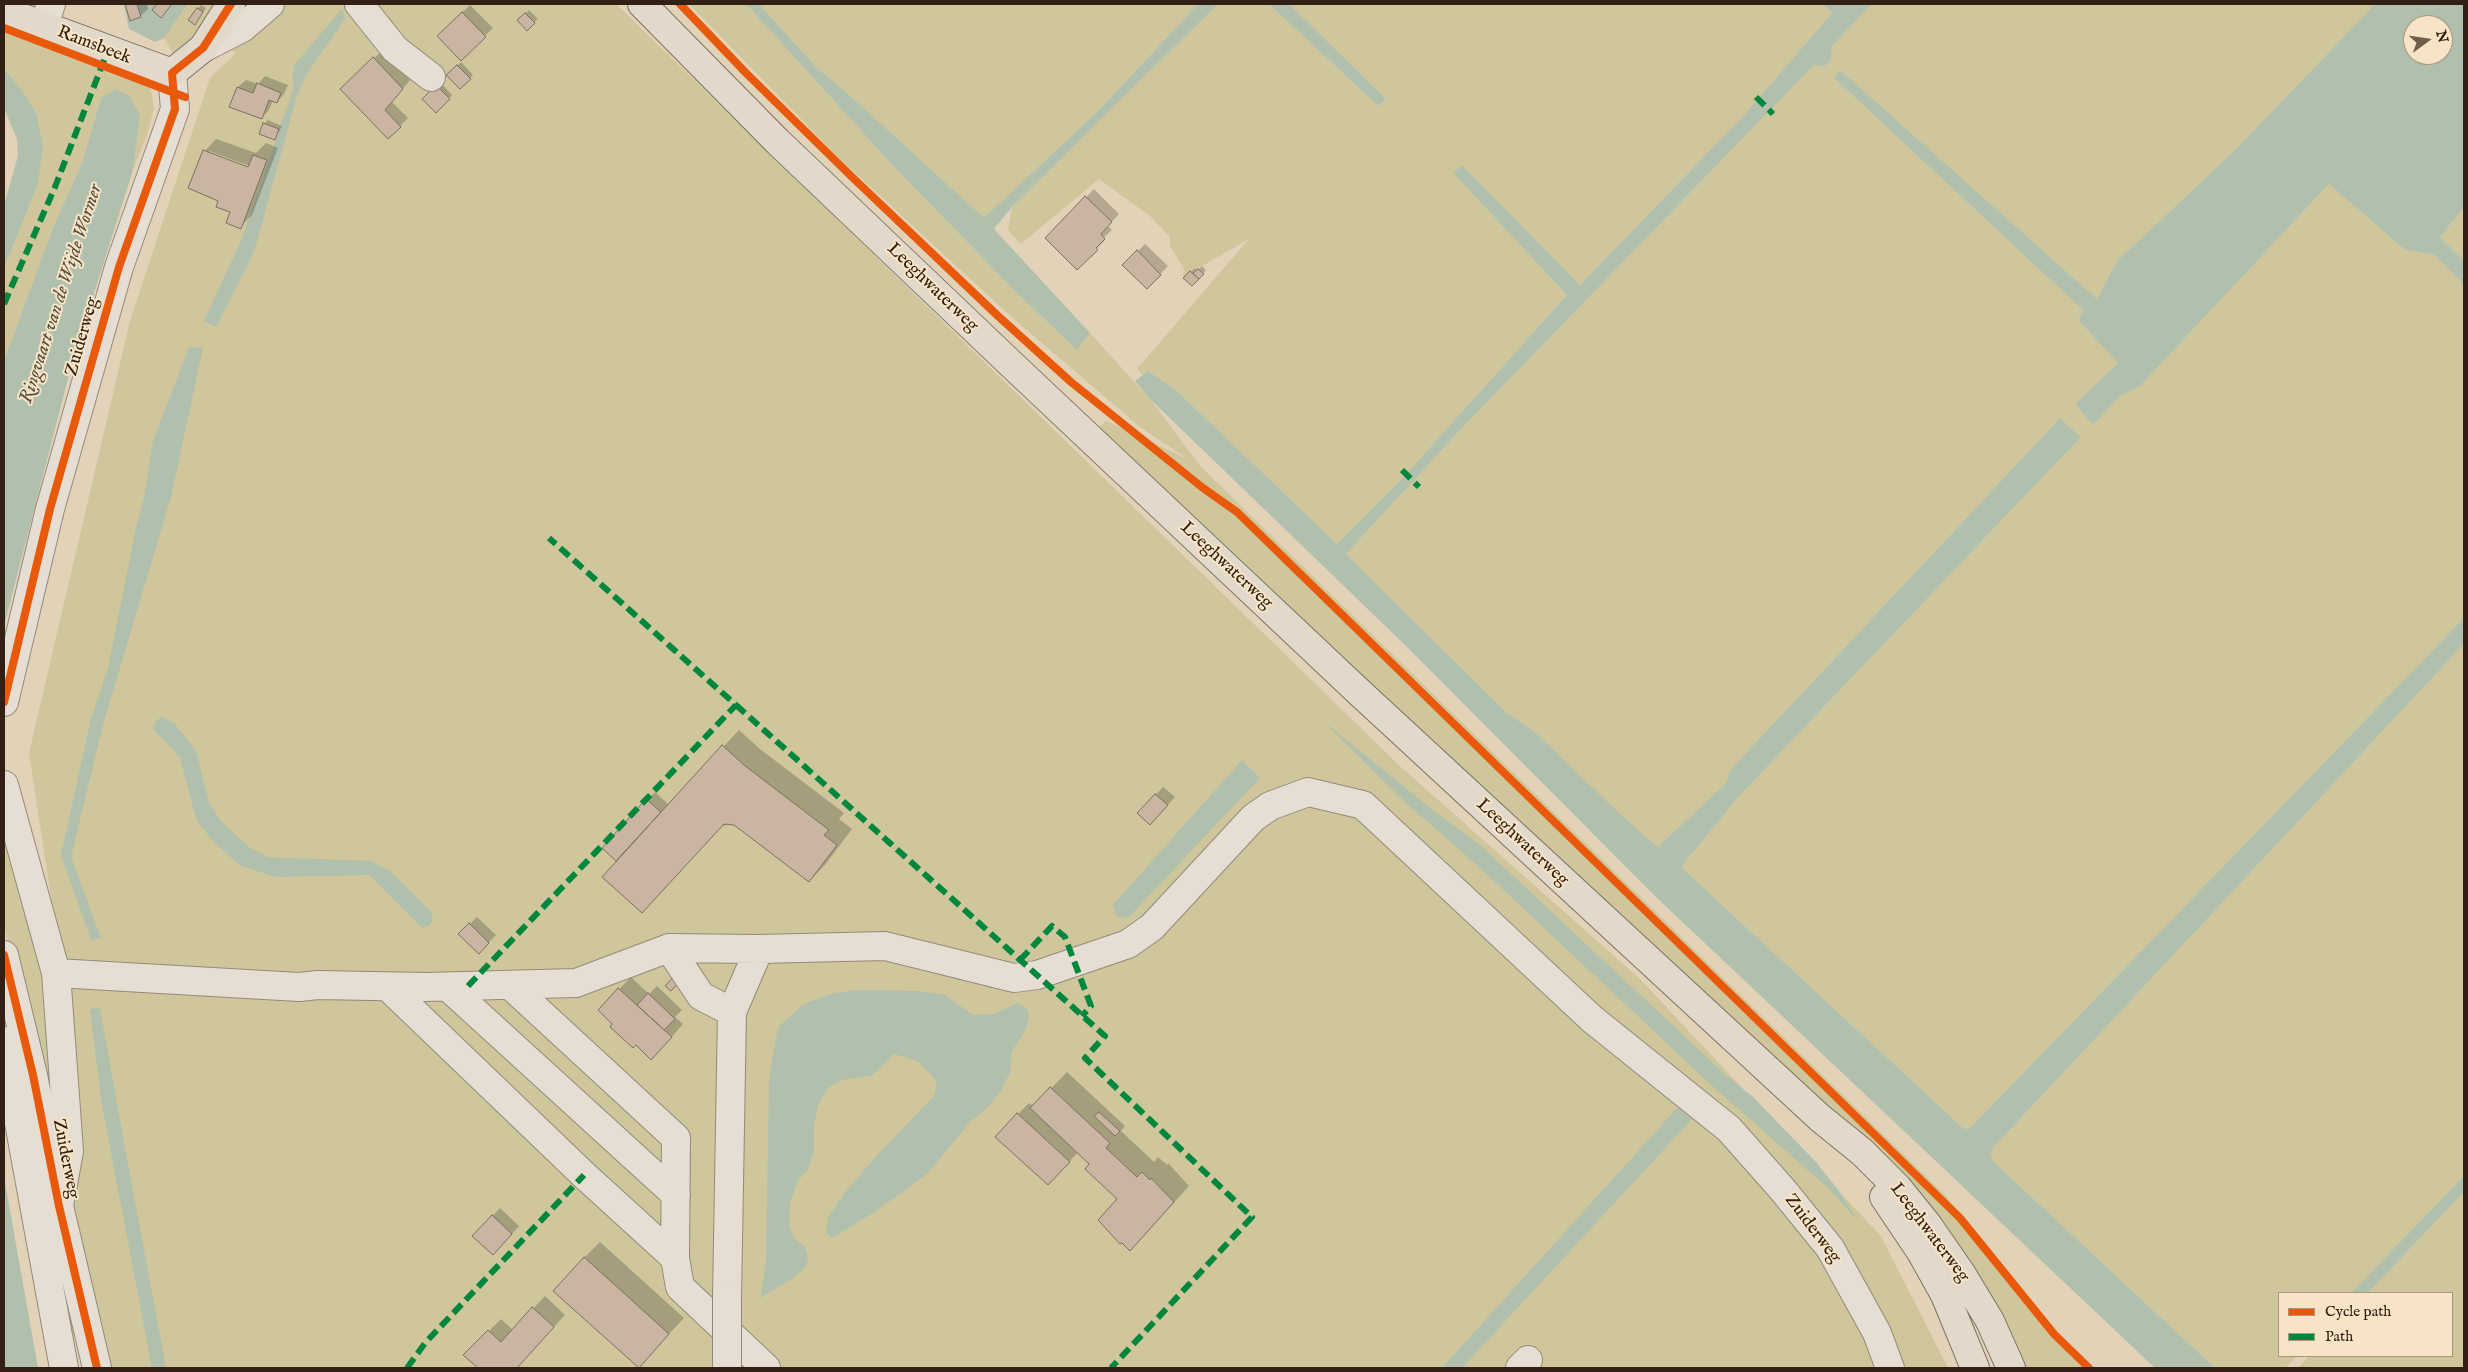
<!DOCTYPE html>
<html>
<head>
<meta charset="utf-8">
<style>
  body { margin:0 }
  #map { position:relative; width:2468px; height:1372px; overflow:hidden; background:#e1d2b8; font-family:"IM FELL English",serif }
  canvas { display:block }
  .frame { position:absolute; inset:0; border:5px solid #332014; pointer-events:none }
  .legend { position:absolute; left:2278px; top:1292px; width:175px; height:65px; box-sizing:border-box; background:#f7e4c6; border:1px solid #a9967f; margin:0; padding:6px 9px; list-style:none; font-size:15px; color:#332014 }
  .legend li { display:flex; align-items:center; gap:10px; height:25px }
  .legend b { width:25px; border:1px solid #a9967f }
  .north { position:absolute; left:2403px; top:15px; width:50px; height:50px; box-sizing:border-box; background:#f7e4c6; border:1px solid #a9967f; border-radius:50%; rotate:76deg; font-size:14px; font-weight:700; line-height:20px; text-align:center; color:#332014 }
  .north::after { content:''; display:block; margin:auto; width:18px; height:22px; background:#705e4d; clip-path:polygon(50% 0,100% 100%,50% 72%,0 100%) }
</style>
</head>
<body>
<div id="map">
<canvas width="2468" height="1372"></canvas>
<div class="frame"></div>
<ul class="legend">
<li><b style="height:6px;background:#e8590c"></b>Cycle path</li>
<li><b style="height:6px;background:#00873e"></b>Path</li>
</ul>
<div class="north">N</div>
</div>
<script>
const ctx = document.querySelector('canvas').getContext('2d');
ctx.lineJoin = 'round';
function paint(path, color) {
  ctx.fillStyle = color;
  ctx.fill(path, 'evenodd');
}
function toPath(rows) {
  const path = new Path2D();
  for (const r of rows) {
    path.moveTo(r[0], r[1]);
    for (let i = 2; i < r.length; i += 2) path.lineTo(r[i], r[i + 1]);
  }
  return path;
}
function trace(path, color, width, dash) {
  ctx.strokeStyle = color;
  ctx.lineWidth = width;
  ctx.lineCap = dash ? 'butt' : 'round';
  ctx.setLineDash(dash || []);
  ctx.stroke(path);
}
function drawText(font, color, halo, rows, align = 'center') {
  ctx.font = font + ' "IM FELL English",serif';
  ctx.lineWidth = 4;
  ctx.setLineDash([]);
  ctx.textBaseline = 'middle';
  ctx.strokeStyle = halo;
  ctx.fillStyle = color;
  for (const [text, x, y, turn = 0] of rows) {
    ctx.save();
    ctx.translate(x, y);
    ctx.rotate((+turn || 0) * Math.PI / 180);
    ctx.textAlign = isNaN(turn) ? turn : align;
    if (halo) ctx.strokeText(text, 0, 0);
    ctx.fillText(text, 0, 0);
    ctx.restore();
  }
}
paint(toPath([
  [188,4,213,4,188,45,174,55,164,38],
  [279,4,616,4,1402,768,1639,978,1881,1236,1948,1368,101,1368,73,1243,72,1035,29,753,130,321,210,78,236,53,223,45],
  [689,4,746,4,896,169,1018,294,1076,349,1090,333,1150,399,1200,466,1944,1194,1972,1228,2040,1323,2086,1368,2021,1368,1973,1278,1201,523,1098,428,1106,421,1188,459,1140,427,1015,320,841,160],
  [759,4,1198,4,1098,111,984,219,846,92,818,69],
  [1218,4,1269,4,1378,106,1386,99,1289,4,1823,4,1832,13,1745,114,1580,285,1462,165,1453,173,1567,295,1398,483,1337,544,1175,389,1148,371,1143,375,1137,369,1249,239,1183,277,1184,269,1170,246,1170,237,1150,216,1099,179,1021,244,1008,230,1012,207],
  [1872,4,2375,4,2236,149,2117,261,2097,299,1840,71,1834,78,2084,311,2078,320,2118,363,2075,404,2093,424,2119,397,2140,386,2329,184,2404,249,2434,255,2464,285,2464,618,1969,1129,1963,1128,1681,867,1741,794,2081,437,2060,418,1730,770,1726,783,1658,847,1621,816,1536,733,1505,711,1346,554,1462,428,1814,65,1824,67,1831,59,1831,47],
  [4,32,117,76,150,86,154,108,147,135,133,170,140,115,101,98,83,160,51,233,4,361,4,268,38,184,36,113,22,90,4,69],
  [2464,207,2464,261,2440,237],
  [2464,644,2464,1176,2351,1293,2279,1293,2279,1356,2297,1356,2285,1368,2215,1368,1994,1162,1991,1155,1992,1149],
  [4,836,47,984,55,1150,4,925],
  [2464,1192,2464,1368,2298,1368,2309,1356,2452,1356,2452,1293,2368,1293]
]), '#cfc69b');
paint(toPath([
  [124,4,188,4,164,38,155,42,129,29],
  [746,4,759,4,818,69,846,92,984,218,1098,111,1198,4,1218,4,1012,207,994,229,1090,333,1077,350,1018,294,896,169],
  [1269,4,1289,4,1386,99,1378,106],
  [1823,4,1872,4,1831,47,1831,59,1824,67,1814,65,1462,428,1346,554,1505,711,1536,733,1622,816,1658,847,1726,783,1730,770,2060,418,2081,437,1741,794,1681,867,1963,1128,1969,1129,2464,618,2464,644,1992,1149,1991,1155,1994,1162,2215,1368,2155,1368,1656,897,1405,645,1150,399,1135,381,1148,371,1175,389,1337,544,1398,483,1567,295,1453,173,1462,165,1580,285,1745,114,1832,13],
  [2375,4,2464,4,2464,207,2440,237,2464,261,2464,285,2434,255,2404,249,2329,184,2140,386,2119,397,2093,425,2075,404,2118,363,2078,320,2084,311,1834,78,1840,70,2097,299,2117,261,2236,149],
  [2413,25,2443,25,2443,55,2413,55],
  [342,9,345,19,306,75,297,96,254,252,216,327,204,321,241,241,294,87,292,77,295,64],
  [4,69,22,90,36,113,43,145,38,184,4,268,4,205,18,156,17,139,4,108],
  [116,89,129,96,140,115,133,170,72,363,4,626,4,361,51,233,83,160,101,98],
  [189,347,203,348,171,497,104,721,71,857,101,938,91,940,61,855,91,719,108,668,136,528,144,498,153,441],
  [161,717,174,723,196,751,209,803,221,821,249,847,268,857,371,861,389,870,431,912,433,918,430,925,422,928,369,875,275,877,239,865,212,840,196,819,180,757,153,729,154,723],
  [1323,721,1434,811,1480,845,1728,1077,1752,1096,1816,1162,1839,1191,1858,1221,1828,1188,1709,1083,1477,865,1408,805],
  [1242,760,1260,778,1128,918,1117,917,1113,905],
  [856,990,916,991,943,994,973,1015,994,1014,1018,1003,1027,1009,1029,1018,1025,1031,1012,1051,1010,1072,1001,1091,984,1111,972,1120,927,1174,873,1213,832,1238,826,1232,828,1217,847,1190,880,1152,934,1096,937,1085,933,1076,917,1061,894,1054,871,1076,841,1080,828,1088,818,1105,814,1125,814,1151,808,1169,797,1182,790,1204,789,1226,794,1238,805,1247,808,1259,805,1268,793,1278,760,1298,766,1263,769,1079,778,1027,804,1004,831,994],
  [100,1008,123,1137,166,1368,152,1368,102,1105,90,1009],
  [1678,1107,1692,1119,1462,1368,1442,1368],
  [2464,1176,2464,1192,2368,1293,2351,1293],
  [4,1177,38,1368,4,1368]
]), '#b0c0ac');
paint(toPath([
  [126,4,147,4,148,9,140,16,130,19],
  [201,5,206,8,198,20,198,9],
  [470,5,493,28,461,59,439,36],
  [529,10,538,19,527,29,519,20],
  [382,51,410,80,392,102,408,118,388,138,349,81],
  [461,62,473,75,460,88,448,75],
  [265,76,288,85,284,94,277,102,273,100,269,110,261,118,238,87,246,80,258,84],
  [440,82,452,95,436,112,423,99],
  [268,120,282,126,275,138,264,124],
  [216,139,256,153,266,143,278,148,252,215,240,227,232,211,220,200,205,151],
  [209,151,255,168,254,170,209,154],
  [1094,189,1119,214,1108,226,1112,230,1102,239,1104,241,1077,269,1047,238],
  [1145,244,1168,266,1147,288,1124,265],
  [1202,266,1206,270,1192,284,1185,278,1195,268,1197,271],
  [739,730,760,749,844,813,839,819,852,829,825,865,809,881,732,823,618,861,604,848,655,792,669,805],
  [1163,787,1175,797,1158,816,1139,813],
  [477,917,496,935,479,952,460,934],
  [631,977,649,994,657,986,682,1010,675,1017,683,1024,663,1047,599,1010],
  [1067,1072,1125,1126,1121,1131,1154,1162,1158,1157,1167,1165,1168,1163,1189,1186,1146,1233,1091,1164,1078,1152,1060,1172,1018,1114,1029,1103,1034,1106],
  [500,1208,519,1226,501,1246,474,1236],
  [600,1242,684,1318,639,1366,584,1258],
  [545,1296,565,1315,516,1368,479,1368,465,1355,501,1319,513,1330]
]), '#0003');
const building = toPath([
  [125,4,137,4,141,17,130,21,125,4],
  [157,4,172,4,161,18,152,10,157,4],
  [197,8,203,12,195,25,188,20,197,8],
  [462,12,486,37,461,61,437,36,462,12],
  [525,13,535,23,527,31,517,20,525,13],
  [373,57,403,89,385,110,401,127,388,139,340,89,373,57],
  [457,65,471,79,460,89,446,75,457,65],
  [257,83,281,93,277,103,269,100,262,119,229,107,237,87,253,93,257,83],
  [436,85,450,99,436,113,422,99,436,85],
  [263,123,279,129,275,140,259,134,263,123],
  [203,150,248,167,253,155,267,160,241,229,226,223,230,212,216,207,218,201,188,188,203,150],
  [1085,196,1112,222,1101,234,1105,239,1096,248,1098,250,1077,270,1045,238,1085,196],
  [1137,250,1161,275,1147,289,1122,265,1137,250],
  [1198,269,1204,274,1199,279,1193,273,1198,269],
  [1190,271,1199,279,1192,286,1183,278,1190,271],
  [722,745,744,765,829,830,824,835,837,845,809,882,734,825,724,824,642,913,602,877,722,745],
  [1155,794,1168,805,1150,825,1137,813,1155,794],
  [646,799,661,812,616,861,602,848,646,799],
  [469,923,489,943,479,954,458,934,469,923],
  [676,974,682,979,671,991,665,986,676,974],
  [618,988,672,1037,651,1060,636,1045,633,1048,610,1027,612,1024,598,1010,618,988],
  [648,993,675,1019,664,1030,637,1005,648,993],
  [1050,1087,1110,1143,1106,1148,1137,1177,1142,1172,1150,1180,1151,1178,1174,1202,1130,1251,1122,1243,1120,1244,1098,1220,1117,1199,1085,1169,1089,1164,1030,1108,1050,1087],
  [1099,1112,1120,1131,1115,1136,1094,1116,1099,1112],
  [1017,1113,1070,1162,1048,1185,995,1137,1017,1113],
  [492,1215,512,1234,493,1255,472,1236,492,1215],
  [584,1257,669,1334,639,1368,553,1291,584,1257],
  [532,1307,554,1327,517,1368,478,1368,463,1355,488,1330,501,1342,532,1307]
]);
paint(building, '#c9b5a1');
trace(building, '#7c7163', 1);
const minor = toPath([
  [359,4,395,49,431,77],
  [44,25,51,4],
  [203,48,242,28,270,4],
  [4,702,50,509,119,267,175,109,172,73],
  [4,785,56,973,69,1151,59,1206],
  [669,948,701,996,732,1012],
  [4,955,33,1075,59,1206,97,1368],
  [56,973,299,987,318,985,425,987,576,983,669,948,759,949,885,946,1014,978,1037,975,1128,944,1152,927,1253,818,1270,806,1308,792,1363,805,1592,1019,1729,1129,1782,1189,1830,1248,1877,1333,1890,1368],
  [510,985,676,1138,675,1258],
  [388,987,584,1175,675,1258,680,1287,766,1368],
  [448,987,676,1195],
  [4,1041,64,1368],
  [727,1298,732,1012,759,949],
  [1520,1368,1528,1360]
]);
const major = toPath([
  [642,4,777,141,1009,362,1359,692,1820,1118,1862,1152,1898,1188,1927,1224,1961,1273,1990,1321,2011,1368],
  [4,11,172,73,203,48,231,4],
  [1884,1197,1921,1252,1945,1295,1975,1368]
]);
trace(minor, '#94897a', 30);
trace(major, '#7c7163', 30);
trace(minor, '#e6ded2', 28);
trace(major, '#e2d9ca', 28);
const minorBridge = toPath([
  [727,1368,727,1298]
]);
trace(minorBridge, '#94897a', 30, []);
trace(minorBridge, '#e6ded2', 28);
trace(toPath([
  [1756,97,1773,114],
  [4,304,55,187,108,50],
  [1402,470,1419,487],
  [736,705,1105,1036,1085,1058,1252,1217,1111,1368],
  [1020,960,1052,926,1065,937,1091,1006,1082,1016],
  [468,986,736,705,549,538],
  [407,1368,425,1343,584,1175]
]), '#00873e', 6, [12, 6]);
trace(toPath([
  [680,4,747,74,852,177,998,316,1071,382,1203,488,1237,512,1960,1218,2054,1334,2089,1368],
  [4,28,185,97],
  [4,702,50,509,119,267,175,109,172,73,203,48,231,4],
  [4,955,33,1075,59,1206,97,1368]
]), '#e8590c', 8);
drawText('18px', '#332014', '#f7e4c6', [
  ["Ramsbeek",94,46,21],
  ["Leeghwaterweg",932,288,44],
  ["Zuiderweg",83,337,-74],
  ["Leeghwaterweg",1226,566,43],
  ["Leeghwaterweg",1522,843,43],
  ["Zuiderweg",65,1159,79],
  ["Zuiderweg",1812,1229,53],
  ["Leeghwaterweg",1929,1233,53]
]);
drawText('italic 19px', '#524e40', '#f7e4c6', [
  ["Ringvaart van de Wijde Wormer",62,294,-72]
]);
</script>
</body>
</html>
